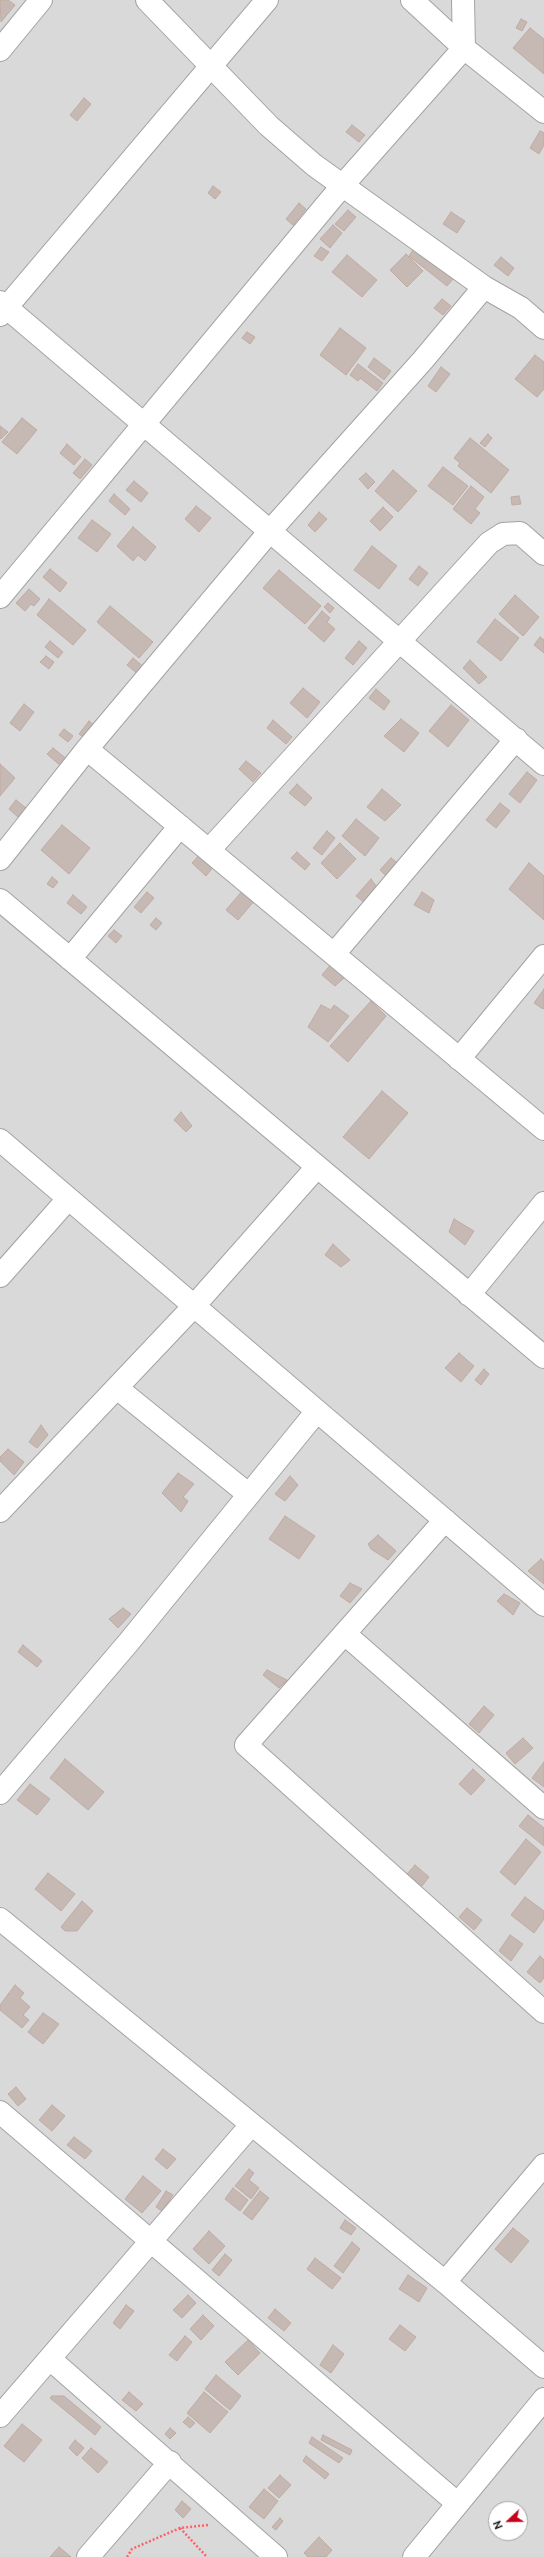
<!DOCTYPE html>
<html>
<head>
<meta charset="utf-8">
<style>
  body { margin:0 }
  #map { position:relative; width:544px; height:2557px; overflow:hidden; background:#eee8e1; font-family:Ubuntu,sans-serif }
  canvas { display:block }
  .north { position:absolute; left:488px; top:2501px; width:40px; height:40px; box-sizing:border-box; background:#fff; border:1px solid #a4a4a4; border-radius:50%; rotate:248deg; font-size:11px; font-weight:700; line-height:16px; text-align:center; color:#1c1c1c }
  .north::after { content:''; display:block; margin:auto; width:14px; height:18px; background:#c8001e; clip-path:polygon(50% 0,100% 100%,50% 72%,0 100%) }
</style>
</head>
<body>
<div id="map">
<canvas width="544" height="2557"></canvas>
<div class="north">N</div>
</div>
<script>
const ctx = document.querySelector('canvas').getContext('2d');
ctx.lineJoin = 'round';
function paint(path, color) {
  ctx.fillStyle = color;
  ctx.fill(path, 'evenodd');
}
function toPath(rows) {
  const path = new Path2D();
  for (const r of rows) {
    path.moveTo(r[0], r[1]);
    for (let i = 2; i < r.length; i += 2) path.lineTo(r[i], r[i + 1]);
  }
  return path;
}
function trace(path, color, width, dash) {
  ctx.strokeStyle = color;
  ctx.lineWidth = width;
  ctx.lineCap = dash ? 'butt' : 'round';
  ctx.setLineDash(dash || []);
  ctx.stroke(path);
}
paint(toPath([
  [0,0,544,0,544,2557,0,2557],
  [496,2509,520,2509,520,2533,496,2533]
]), '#dad9d9');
const building = toPath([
  [0,0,8,0,15,5,1,22,0,0],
  [521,19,527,22,522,31,516,28,521,19],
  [530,28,544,39,544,74,513,48,530,28],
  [84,98,91,104,77,121,70,115,84,98],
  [352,125,365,135,359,142,346,132,352,125],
  [540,131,544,133,544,145,539,154,530,148,540,131],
  [213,186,221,192,215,199,208,193,213,186],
  [299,203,306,209,293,225,286,219,299,203],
  [348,210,356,217,344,231,335,224,348,210],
  [451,212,465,221,457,233,443,224,451,212],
  [333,225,342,233,330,248,320,239,333,225],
  [321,247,329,252,322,261,314,256,321,247],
  [415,247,454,278,447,286,409,256,415,247],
  [406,254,423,271,407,287,390,270,406,254],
  [347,255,377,280,362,297,332,272,347,255],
  [501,257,514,268,508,276,494,265,501,257],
  [442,299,451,306,443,315,434,308,442,299],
  [340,328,366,348,346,375,320,355,340,328],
  [247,332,255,337,250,344,242,338,247,332],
  [535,355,544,362,544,389,537,397,515,379,535,355],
  [374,358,391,371,384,380,368,367,374,358],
  [358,364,383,383,377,391,360,378,358,381,350,375,358,364],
  [441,367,450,374,436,392,428,386,441,367],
  [22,418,37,430,17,454,2,442,22,418],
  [0,426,8,432,1,439,0,438,0,426],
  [488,434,492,438,485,447,480,443,488,434],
  [470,438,509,470,491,493,458,466,460,463,454,458,470,438],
  [67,444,81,457,74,465,60,453,67,444],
  [85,459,92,465,80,479,73,473,85,459],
  [443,467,468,486,453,505,428,486,443,467],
  [393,470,417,491,398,512,375,491,393,470],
  [366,473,375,482,368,489,359,479,366,473],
  [134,481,148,493,141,502,126,490,134,481],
  [471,486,484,497,475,509,480,513,471,524,453,509,471,486],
  [114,494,130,509,125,515,109,501,114,494],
  [519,496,521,504,512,505,511,497,519,496],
  [196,506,211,518,199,532,185,519,196,506],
  [383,507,393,517,380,531,370,521,383,507],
  [319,512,327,519,315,532,308,525,319,512],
  [92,520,111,534,97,552,78,538,92,520],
  [133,527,156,547,145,561,138,555,133,561,117,546,133,527],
  [372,546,397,566,379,589,354,570,372,546],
  [419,566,428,573,418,586,409,579,419,566],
  [50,569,67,583,60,592,43,577,50,569],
  [279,570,321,606,305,624,263,588,279,570],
  [29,589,40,599,34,606,31,604,25,611,16,603,29,589],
  [515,595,539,617,523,636,499,614,515,595],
  [49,599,86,630,73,645,37,615,49,599],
  [328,603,334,608,330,613,324,607,328,603],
  [110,606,153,642,139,658,97,622,110,606],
  [322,611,330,618,327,622,335,629,324,642,308,628,322,611],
  [495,619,519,638,501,661,477,642,495,619],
  [540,637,544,640,544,653,534,645,540,637],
  [50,641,63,652,58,658,45,647,50,641],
  [359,641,367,648,353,665,345,658,359,641],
  [46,656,54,662,49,669,40,662,46,656],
  [133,658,145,668,139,675,127,665,133,658],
  [470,660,487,677,479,684,463,668,470,660],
  [303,688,320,702,307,718,290,703,303,688],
  [376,689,390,701,384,710,369,698,376,689],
  [24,704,34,712,20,731,10,723,24,704],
  [451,705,469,720,448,747,429,731,451,705],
  [401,719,419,733,404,752,384,736,401,719],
  [273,720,292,737,286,744,267,728,273,720],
  [89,721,96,727,86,739,79,734,89,721],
  [64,729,73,736,68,742,59,735,64,729],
  [53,748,68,760,62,767,47,754,53,748],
  [246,761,261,773,253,782,239,769,246,761],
  [0,764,15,778,0,796,0,764],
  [527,772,537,780,520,803,509,794,527,772],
  [297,784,312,798,305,806,289,793,297,784],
  [382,789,401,805,385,821,367,807,382,789],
  [16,800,26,808,18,817,9,809,16,800],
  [500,803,510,811,496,828,486,820,500,803],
  [356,819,379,838,365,856,342,836,356,819],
  [62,825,90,848,69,874,41,850,62,825],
  [327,831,335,838,322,855,313,848,327,831],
  [340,843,356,859,337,879,321,863,340,843],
  [297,852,310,864,305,870,291,858,297,852],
  [200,854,214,866,206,876,192,863,200,854],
  [391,858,399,864,389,879,380,870,391,858],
  [529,863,544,876,544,920,509,889,529,863],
  [52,877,58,882,53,888,47,884,52,877],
  [371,879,379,890,366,904,356,896,371,879],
  [243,890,255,900,238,920,226,910,243,890],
  [147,892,154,898,141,913,134,907,147,892],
  [422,892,434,900,429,913,414,905,422,892],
  [73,895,87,907,81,914,67,903,73,895],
  [156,918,162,923,156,930,150,925,156,918],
  [114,930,122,936,116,943,108,936,114,930],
  [332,963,344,978,335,986,322,975,332,963],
  [544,989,544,1008,543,1009,534,1003,544,989],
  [371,1001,386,1016,348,1062,330,1046,371,1001],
  [321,1005,331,1010,334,1005,349,1016,328,1042,308,1027,321,1005],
  [382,1091,408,1113,369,1159,343,1137,382,1091],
  [181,1112,192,1126,186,1132,174,1120,181,1112],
  [454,1219,474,1231,465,1245,449,1232,454,1219],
  [333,1244,350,1260,341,1267,325,1255,333,1244],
  [459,1353,474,1366,461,1382,445,1368,459,1353],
  [484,1369,489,1374,481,1385,475,1380,484,1369],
  [41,1425,48,1435,37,1448,29,1442,41,1425],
  [8,1449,24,1462,14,1475,0,1461,0,1457,8,1449],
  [178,1473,194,1484,183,1497,188,1501,181,1512,162,1493,178,1473],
  [290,1476,298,1485,285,1501,275,1494,290,1476],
  [285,1516,315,1536,299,1559,269,1539,285,1516],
  [378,1535,396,1551,388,1560,371,1549,368,1544,378,1535],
  [541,1559,544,1562,544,1584,528,1571,541,1559],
  [350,1583,362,1589,350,1603,340,1596,350,1583],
  [504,1594,520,1603,513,1615,497,1601,504,1594],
  [123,1608,131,1614,118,1628,109,1619,123,1608],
  [23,1645,42,1661,37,1667,18,1652,23,1645],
  [267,1670,287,1680,279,1688,263,1675,267,1670],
  [484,1706,494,1715,479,1733,469,1724,484,1706],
  [523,1738,533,1748,515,1764,506,1753,523,1738],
  [65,1759,104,1792,88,1810,50,1778,65,1759],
  [544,1762,544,1787,532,1778,544,1762],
  [473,1769,485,1780,471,1795,459,1784,473,1769],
  [30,1784,50,1799,37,1815,17,1800,30,1784],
  [528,1815,544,1828,544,1846,519,1826,528,1815],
  [526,1839,541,1852,515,1885,500,1872,526,1839],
  [415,1865,429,1877,422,1886,407,1874,415,1865],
  [48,1873,75,1894,61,1911,35,1889,48,1873],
  [525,1897,544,1911,544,1919,534,1933,511,1915,525,1897],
  [82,1901,93,1911,77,1931,65,1931,61,1927,82,1901],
  [467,1908,482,1920,474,1930,459,1917,467,1908],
  [510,1935,523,1944,511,1961,499,1951,510,1935],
  [540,1956,544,1960,544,1978,540,1983,527,1972,540,1956],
  [15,1985,24,1993,20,1998,30,2007,23,2015,29,2020,22,2028,0,2010,0,2005,15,1985],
  [43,2013,59,2024,43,2044,28,2032,43,2013],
  [16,2087,26,2099,18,2106,8,2094,16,2087],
  [52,2105,65,2116,52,2131,39,2120,52,2105],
  [74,2137,92,2151,85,2159,67,2145,74,2137],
  [163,2149,176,2159,167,2169,155,2159,163,2149],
  [249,2169,254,2173,249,2180,259,2188,251,2199,235,2186,249,2169],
  [143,2176,161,2191,142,2213,125,2199,143,2176],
  [233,2188,248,2200,240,2211,225,2199,233,2188],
  [166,2191,173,2195,162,2211,156,2207,166,2191],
  [260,2191,269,2198,252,2220,243,2213,260,2191],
  [345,2220,356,2228,351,2235,340,2228,345,2220],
  [513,2228,529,2241,511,2263,495,2249,513,2228],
  [209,2231,225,2246,209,2264,193,2249,209,2231],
  [352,2242,360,2249,343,2273,334,2266,352,2242],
  [225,2254,232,2260,219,2276,212,2270,225,2254],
  [315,2258,341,2278,332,2289,307,2269,315,2258],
  [408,2275,427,2288,419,2302,399,2289,408,2275],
  [188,2295,196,2303,182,2318,173,2310,188,2295],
  [126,2305,134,2311,120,2329,113,2323,126,2305],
  [275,2309,291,2323,284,2331,268,2318,275,2309],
  [203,2315,214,2326,201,2340,190,2329,203,2315],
  [400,2325,416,2337,405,2351,389,2339,400,2325],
  [185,2336,192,2342,177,2361,169,2355,185,2336],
  [248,2340,260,2353,238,2375,225,2362,248,2340],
  [333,2345,344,2354,331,2373,320,2365,333,2345],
  [216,2375,241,2396,230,2410,205,2389,216,2375],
  [129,2392,143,2404,136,2411,122,2400,129,2392],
  [204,2392,228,2412,210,2433,187,2413,204,2392],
  [52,2396,64,2396,101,2427,95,2435,50,2398,52,2396],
  [188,2417,195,2423,190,2428,183,2422,188,2417],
  [22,2424,42,2440,24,2462,4,2446,22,2424],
  [170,2428,176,2433,170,2439,165,2434,170,2428],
  [323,2435,352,2450,350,2455,321,2440,323,2435],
  [312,2437,343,2458,339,2463,309,2443,312,2437],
  [75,2440,84,2448,77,2456,69,2448,75,2440],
  [91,2448,108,2462,98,2473,82,2458,91,2448],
  [306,2456,329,2474,325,2479,303,2461,306,2456],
  [280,2475,291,2485,279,2498,268,2488,280,2475],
  [264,2489,278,2501,264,2519,249,2507,264,2489],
  [182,2501,191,2509,183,2518,175,2510,182,2501],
  [280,2518,283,2521,276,2530,272,2527,280,2518],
  [319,2537,332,2550,326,2557,308,2557,304,2553,319,2537],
  [59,2547,71,2557,50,2557,59,2547]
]);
paint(building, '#c6b9b4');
trace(building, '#c0aba3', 1);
const minor = toPath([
  [147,0,269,126,314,165,484,287,521,308,544,328],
  [412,0,464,48,544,112],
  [0,50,41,0],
  [0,302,544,764],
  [0,315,267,0],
  [0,597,342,186,464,48,463,0],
  [87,749,544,1129],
  [209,850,489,543,503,534,520,533,544,554],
  [0,859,87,749,270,531,423,360,484,287],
  [0,900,544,1357],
  [334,954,516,739],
  [70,959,180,826],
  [459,1059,544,956],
  [0,1140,544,1605],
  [0,1276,68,1199],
  [469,1295,544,1203],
  [117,1388,248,1494],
  [0,1511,194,1306,317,1167],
  [445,1520,246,1745,544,2012],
  [345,1634,544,1808],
  [0,1793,128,1643,317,1411],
  [0,1919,445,2282,544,2367],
  [0,2112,457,2503],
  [445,2282,544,2165],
  [50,2359,276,2557],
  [0,2416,251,2125],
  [88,2557,170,2462],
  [414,2557,544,2399]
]);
trace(minor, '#a3a3a3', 24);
trace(toPath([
  [180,2528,207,2557],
  [127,2557,132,2549,180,2528,208,2525]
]), '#fe6269', 2.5, [2, 2]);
trace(minor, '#fff', 22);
</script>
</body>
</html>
